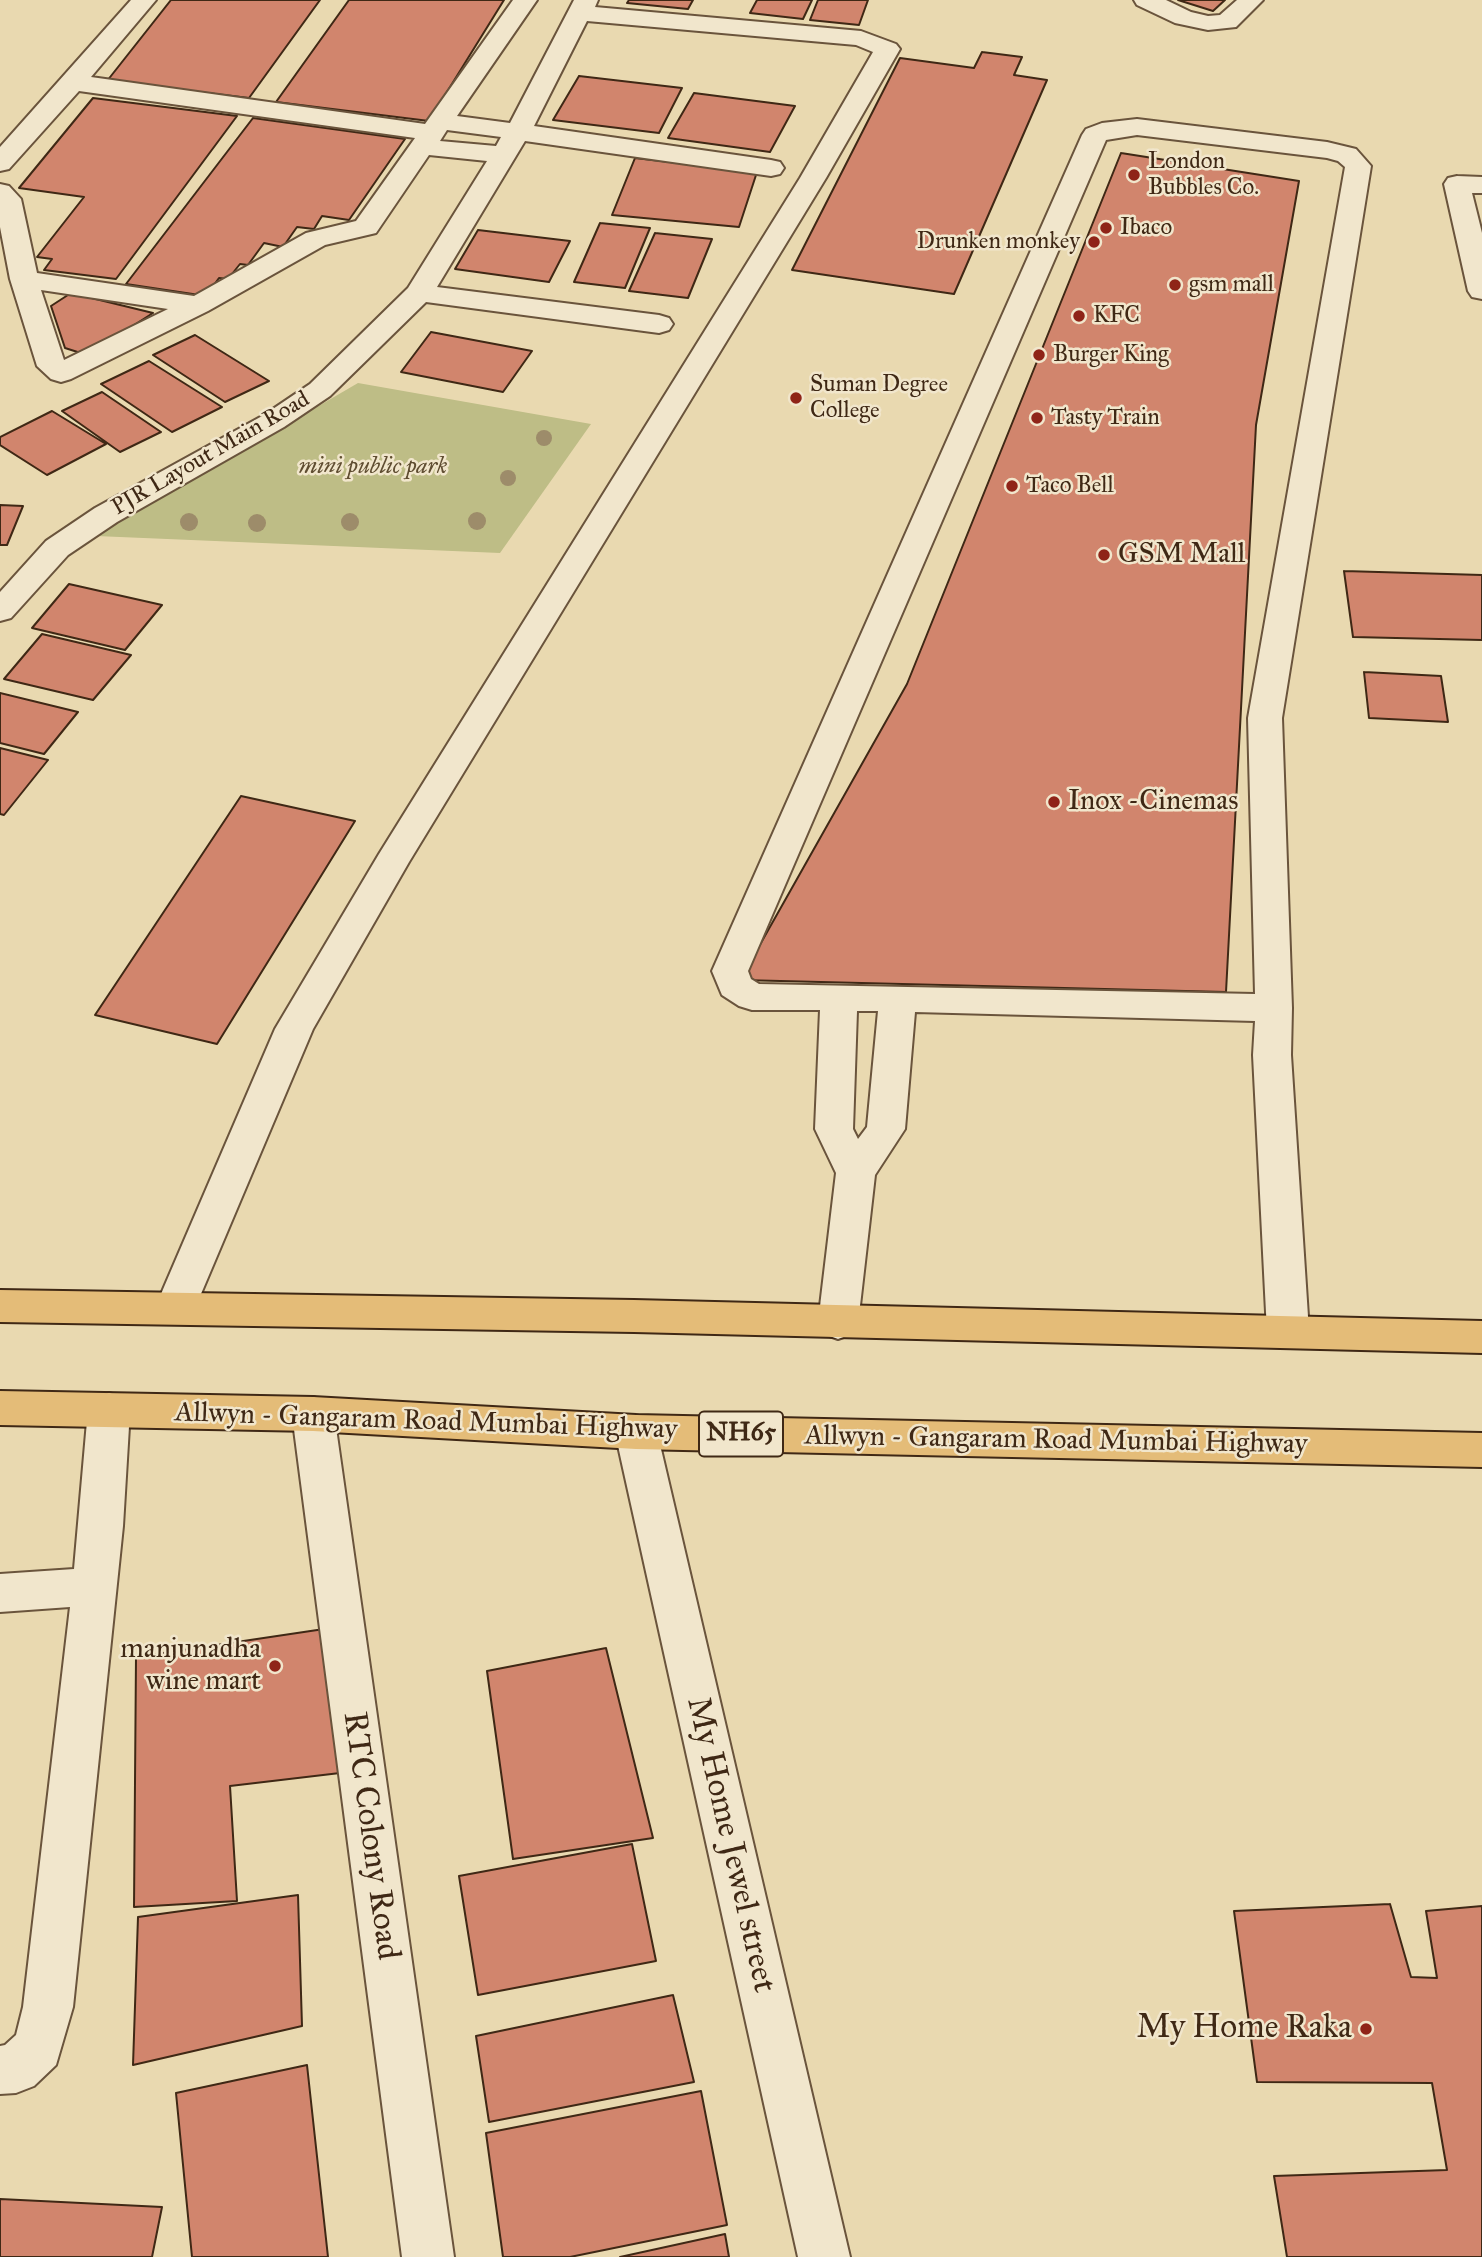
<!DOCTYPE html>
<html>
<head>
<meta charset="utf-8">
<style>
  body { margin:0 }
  canvas { display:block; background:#e9d9b0 }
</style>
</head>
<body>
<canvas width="1482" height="2257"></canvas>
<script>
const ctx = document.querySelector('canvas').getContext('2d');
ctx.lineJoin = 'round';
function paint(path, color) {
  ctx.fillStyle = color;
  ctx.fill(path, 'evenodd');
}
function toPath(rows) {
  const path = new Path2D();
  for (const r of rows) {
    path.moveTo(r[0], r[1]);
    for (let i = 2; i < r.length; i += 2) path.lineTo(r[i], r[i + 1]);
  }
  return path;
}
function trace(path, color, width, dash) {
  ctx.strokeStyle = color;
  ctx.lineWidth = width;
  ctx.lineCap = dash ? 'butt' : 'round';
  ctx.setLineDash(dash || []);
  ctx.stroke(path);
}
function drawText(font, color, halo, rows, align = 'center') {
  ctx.font = font + ' "IM FELL Great Primer",serif';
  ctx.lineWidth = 5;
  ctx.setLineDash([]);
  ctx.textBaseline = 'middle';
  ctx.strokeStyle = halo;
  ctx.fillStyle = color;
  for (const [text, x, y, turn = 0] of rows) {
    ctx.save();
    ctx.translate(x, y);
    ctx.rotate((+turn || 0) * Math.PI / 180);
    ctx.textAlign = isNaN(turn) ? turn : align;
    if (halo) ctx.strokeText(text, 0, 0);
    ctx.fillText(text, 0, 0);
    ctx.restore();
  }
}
paint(toPath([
  [358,383,591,424,500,553,96,536]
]), '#bebd86');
const building = toPath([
  [171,0,320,0,249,98,107,81,171,0],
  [349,0,504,0,429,121,276,102,349,0],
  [629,0,693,0,688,9,627,3,629,0],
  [757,0,812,0,803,19,750,13,757,0],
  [818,0,868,0,859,25,810,20,818,0],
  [1178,0,1225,0,1213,11,1178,0],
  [982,52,1022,57,1014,75,1047,80,954,294,792,270,900,58,974,68,982,52],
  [579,76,682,88,659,133,553,120,579,76],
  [694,93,795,106,770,152,668,138,694,93],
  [93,98,237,116,116,279,44,270,52,259,37,257,84,197,19,188,93,98],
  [253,118,405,139,349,220,322,216,314,229,297,227,283,247,264,243,248,265,240,264,228,279,219,278,206,296,126,284,253,118],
  [1121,153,1299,181,1256,425,1226,992,740,980,907,684,1121,153],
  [635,158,757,172,739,227,612,215,635,158],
  [600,223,650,228,625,288,574,282,600,223],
  [478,230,570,241,549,282,455,269,478,230],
  [655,233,712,239,688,298,629,291,655,233],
  [71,293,153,313,87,355,65,348,51,306,71,293],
  [431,332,532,351,503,392,401,372,431,332],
  [195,335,269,381,225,402,153,355,195,335],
  [149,361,222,407,172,432,101,384,149,361],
  [102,392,161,432,120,452,62,411,102,392],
  [52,411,106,444,47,475,0,445,0,437,52,411],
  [0,505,23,506,7,545,0,545,0,505],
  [1344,571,1482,575,1482,640,1353,637,1344,571],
  [69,584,162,605,125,650,32,628,69,584],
  [42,634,131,655,93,700,4,679,42,634],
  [1364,672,1441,676,1448,722,1369,718,1364,672],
  [0,693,78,712,44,754,0,743,0,693],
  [0,748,48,760,4,815,0,814,0,748],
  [241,796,355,821,217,1044,95,1015,241,796],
  [324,1629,340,1773,230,1786,237,1901,134,1907,136,1657,324,1629],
  [606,1648,653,1838,513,1859,487,1671,606,1648],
  [632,1844,656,1961,478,1995,459,1876,632,1844],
  [298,1895,302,2026,133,2065,138,1917,298,1895],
  [1390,1904,1411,1977,1437,1978,1426,1911,1482,1906,1482,2257,1287,2257,1274,2176,1447,2170,1432,2083,1257,2082,1234,1911,1390,1904],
  [673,1995,694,2082,489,2122,476,2036,673,1995],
  [307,2065,328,2257,192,2257,176,2093,307,2065],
  [701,2091,727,2225,570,2257,503,2257,486,2133,701,2091],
  [0,2199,162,2207,152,2257,0,2257,0,2199],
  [725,2234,729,2257,620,2257,725,2234]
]);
paint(building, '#d1856d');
trace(building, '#3f2815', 2);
const minor = toPath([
  [131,0,156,0,91,77,425,124,513,0,537,0,457,116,510,123,574,0,598,0,595,7,861,31,896,44,900,49,826,178,409,862,313,1029,195,1308,189,1319,175,1324,161,1319,155,1308,275,1029,379,854,800,178,873,52,856,45,587,21,534,126,771,160,780,162,784,168,780,174,771,176,525,141,437,287,659,315,669,318,673,324,669,330,659,333,426,302,330,396,284,427,117,522,68,555,11,618,0,621,0,592,46,541,95,508,264,415,310,384,408,288,487,161,429,155,376,233,325,245,208,311,71,379,61,382,51,379,37,366,10,279,0,227,0,184,9,186,21,199,37,273,194,296,306,233,356,221,415,138,79,91,9,169,0,171,0,147,131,0],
  [447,130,501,137,496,146,440,141,447,130],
  [41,290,168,309,64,360,41,290],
  [1134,0,1166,0,1191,12,1208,16,1220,15,1237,0,1263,0,1236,27,1208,30,1175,23,1137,5,1134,0],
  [1137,119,1327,142,1356,149,1371,166,1282,718,1292,1008,1291,1055,1309,1332,1303,1343,1288,1348,1273,1343,1267,1332,1253,1055,1255,1021,915,1012,905,1129,875,1175,858,1323,852,1334,838,1339,824,1334,818,1323,836,1173,815,1129,820,1010,752,1010,739,1006,722,995,712,971,1082,135,1086,129,1102,123,1137,119],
  [1137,135,1327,158,1338,161,1345,167,1248,718,1255,994,759,984,751,979,748,971,1106,140,1137,135],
  [857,1011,878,1011,867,1127,858,1139,853,1129,857,1011],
  [1457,176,1482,177,1482,193,1472,193,1482,233,1482,299,1472,297,1468,291,1444,184,1448,178,1457,176],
  [109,1393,124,1398,130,1410,123,1526,73,2007,56,2065,34,2086,16,2093,0,2094,0,2046,5,2045,16,2035,23,2007,70,1607,0,1612,0,1574,74,1569,88,1410,94,1398,109,1393],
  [313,1397,328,1402,334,1414,454,2257,402,2257,292,1414,298,1402,313,1397],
  [636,1415,651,1420,657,1432,850,2257,798,2257,615,1432,621,1420,636,1415]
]);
const highway = toPath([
  [0,1290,634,1300,1482,1321,1482,1353,634,1332,0,1322,0,1290],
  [0,1391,313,1397,636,1415,1482,1433,1482,1467,636,1449,313,1431,0,1425,0,1391]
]);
trace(minor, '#6a543c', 4);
trace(highway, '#3f2815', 4);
paint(minor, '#f1e6cc');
paint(highway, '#e4bc78');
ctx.fillStyle = '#9d8c6a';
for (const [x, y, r] of [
  [544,438,8],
  [508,478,8],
  [477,521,9],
  [189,522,9],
  [350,522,9],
  [257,523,9]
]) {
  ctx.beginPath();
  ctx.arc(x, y, r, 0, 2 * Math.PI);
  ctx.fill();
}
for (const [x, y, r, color] of [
  [1134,175,7,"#8f2418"],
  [1106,228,7,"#8f2418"],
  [1094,242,7,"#8f2418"],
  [1175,285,7,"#8f2418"],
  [1079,316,7,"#8f2418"],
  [1039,355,7,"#8f2418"],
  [796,398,7,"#8f2418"],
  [1037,418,7,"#8f2418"],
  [1012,486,7,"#8f2418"],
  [1104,555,7,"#8f2418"],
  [1054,802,7,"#8f2418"],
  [275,1666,7,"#8f2418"],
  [1366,2029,7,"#8f2418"]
]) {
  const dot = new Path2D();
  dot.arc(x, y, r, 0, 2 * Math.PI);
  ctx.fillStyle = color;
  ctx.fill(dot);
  trace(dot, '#f1e6cc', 2.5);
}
drawText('23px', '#3f2815', '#f1e6cc', [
  ["London",1148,162],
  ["Bubbles Co.",1148,188],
  ["Ibaco",1120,228],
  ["Drunken monkey",1080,242,"right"],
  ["gsm mall",1189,285],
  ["KFC",1093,316],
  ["Burger King",1053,355],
  ["Suman Degree",810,385],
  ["College",810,411],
  ["Tasty Train",1051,418],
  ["Taco Bell",1026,486]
], 'left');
drawText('23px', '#3f2815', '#f1e6cc', [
  ["PJR Layout Main Road",211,454,-30]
]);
drawText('italic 23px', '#5f4d31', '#f1e6cc', [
  ["mini public park",373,467]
]);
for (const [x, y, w] of [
  [741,1434,84]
]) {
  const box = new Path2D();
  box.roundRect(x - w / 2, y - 22.5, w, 45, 5);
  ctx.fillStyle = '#f1e6cc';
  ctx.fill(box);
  trace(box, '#3f2815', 2);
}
drawText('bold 26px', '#3f2815', null, [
  ["NH65",741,1434]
]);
drawText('28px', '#3f2815', '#f1e6cc', [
  ["GSM Mall",1118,555],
  ["Inox -Cinemas",1068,802],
  ["manjunadha",261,1650,"right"],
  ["wine mart",261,1682,"right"]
], 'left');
drawText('28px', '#3f2815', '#f1e6cc', [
  ["Allwyn - Gangaram Road Mumbai Highway",426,1422,2],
  ["Allwyn - Gangaram Road Mumbai Highway",1056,1441,1]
]);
drawText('33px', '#3f2815', '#f1e6cc', [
  ["RTC Colony Road",370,1836,82],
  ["My Home Jewel street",730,1845,77]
]);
drawText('33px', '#3f2815', '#f1e6cc', [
  ["My Home Raka",1352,2029]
], 'right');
</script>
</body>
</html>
